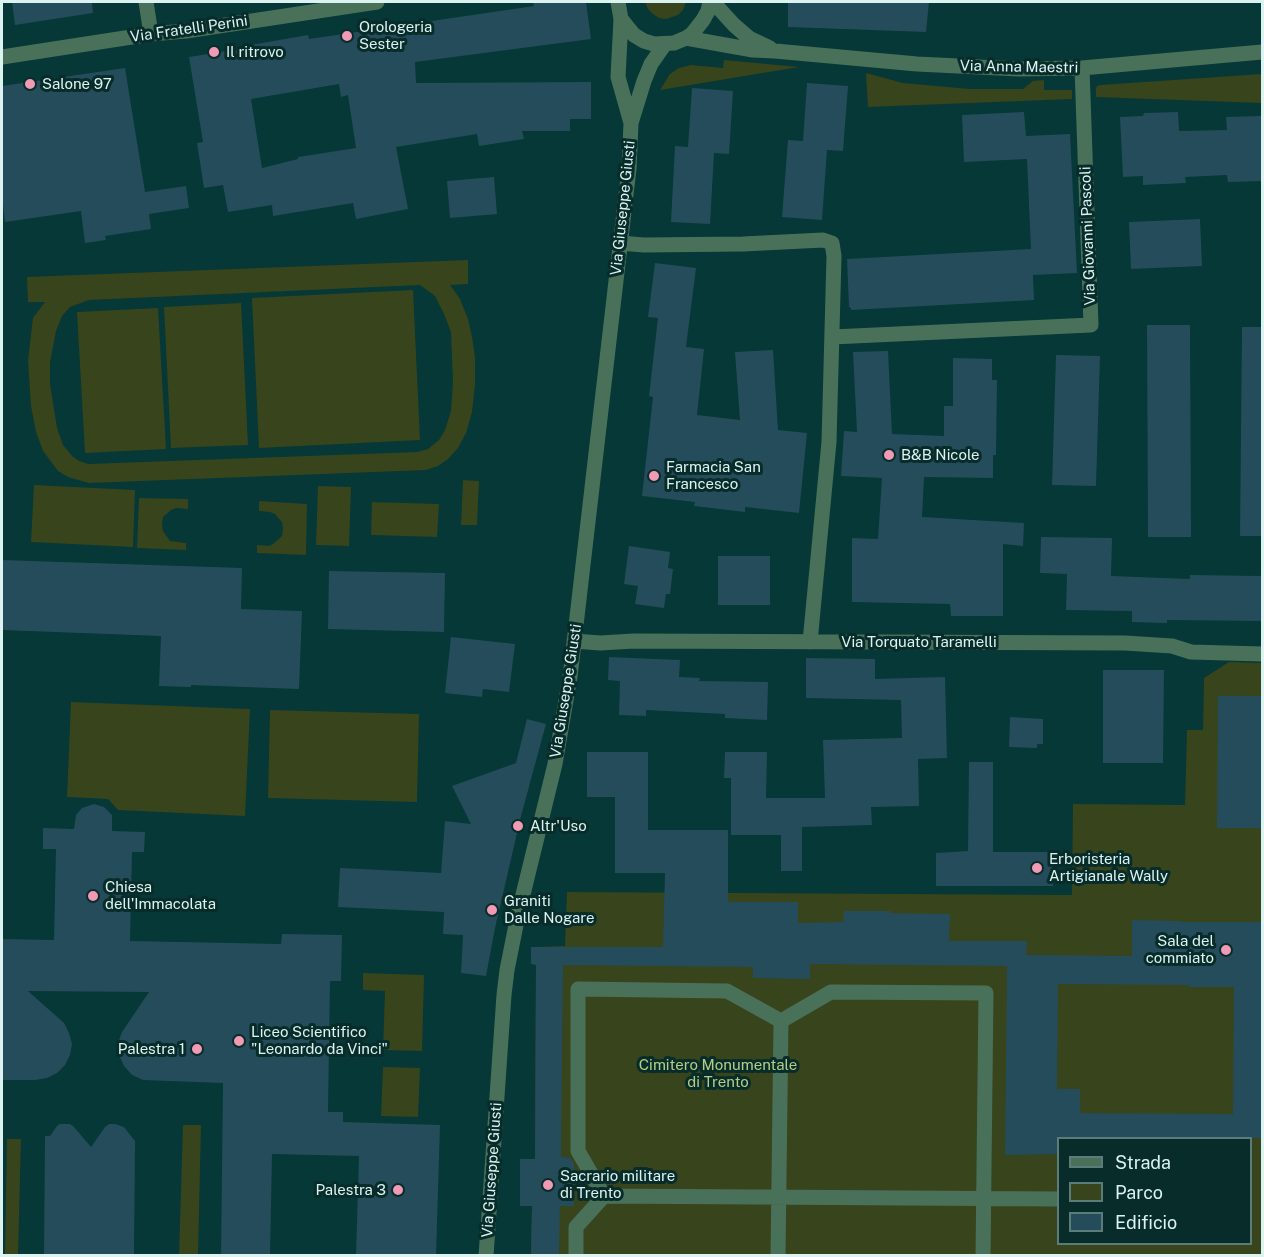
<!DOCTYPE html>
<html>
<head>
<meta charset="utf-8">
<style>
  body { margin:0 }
  #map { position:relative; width:1264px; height:1257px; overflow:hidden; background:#053836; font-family:"Public Sans",sans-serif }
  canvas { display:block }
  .frame { position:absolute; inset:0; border:3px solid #dbf3f1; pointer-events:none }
  .legend { position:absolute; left:1057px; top:1137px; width:195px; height:108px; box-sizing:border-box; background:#082c2a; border:2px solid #5c7c7a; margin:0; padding:8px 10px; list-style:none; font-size:18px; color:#dbf3f1 }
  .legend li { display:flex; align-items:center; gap:12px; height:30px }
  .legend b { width:30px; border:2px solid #5c7c7a }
</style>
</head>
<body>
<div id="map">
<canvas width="1264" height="1257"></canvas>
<div class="frame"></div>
<ul class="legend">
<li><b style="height:8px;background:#497159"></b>Strada</li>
<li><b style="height:16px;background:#38441b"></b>Parco</li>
<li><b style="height:16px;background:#254c5a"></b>Edificio</li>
</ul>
</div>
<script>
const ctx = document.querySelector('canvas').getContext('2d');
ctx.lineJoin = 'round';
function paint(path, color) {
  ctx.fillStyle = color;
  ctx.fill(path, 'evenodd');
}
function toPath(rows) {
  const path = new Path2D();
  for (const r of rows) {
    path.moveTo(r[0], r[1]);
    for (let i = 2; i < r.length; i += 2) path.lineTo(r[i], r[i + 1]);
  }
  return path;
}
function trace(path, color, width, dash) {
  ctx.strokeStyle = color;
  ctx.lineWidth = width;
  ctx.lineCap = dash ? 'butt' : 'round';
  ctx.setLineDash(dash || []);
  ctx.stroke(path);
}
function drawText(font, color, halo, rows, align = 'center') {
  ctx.font = font + ' "Public Sans",sans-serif';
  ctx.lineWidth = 6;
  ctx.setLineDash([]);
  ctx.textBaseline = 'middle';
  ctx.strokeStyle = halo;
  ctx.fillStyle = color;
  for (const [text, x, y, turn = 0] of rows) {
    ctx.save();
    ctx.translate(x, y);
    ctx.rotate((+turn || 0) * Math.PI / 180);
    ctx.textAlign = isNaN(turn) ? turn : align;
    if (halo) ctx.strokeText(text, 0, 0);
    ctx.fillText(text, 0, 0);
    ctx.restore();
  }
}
paint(toPath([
  [645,2,686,2,683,10,678,15,666,19,659,18,653,14,648,9],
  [724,60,799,67,660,90,670,74,679,68,691,65,723,68],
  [866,73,903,83,970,89,1023,89,1033,81,1044,80,1044,90,1072,90,1072,99,868,107],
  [1262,74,1262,103,1096,97,1096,88,1097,86,1100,85],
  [468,260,468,284,450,285,460,299,468,319,472,337,475,358,475,385,472,412,466,433,458,448,448,459,438,466,426,470,89,483,68,477,58,471,43,451,36,432,31,406,28,361,33,318,45,302,28,302,27,277],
  [420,285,435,296,444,314,451,332,453,382,451,411,445,430,439,440,428,449,417,452,88,464,79,461,72,456,63,445,57,428,50,384,50,362,56,331,62,316,70,307,89,300],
  [413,290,420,440,259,448,252,298],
  [241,303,248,445,171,448,164,307],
  [158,308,166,449,85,453,77,312],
  [463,480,479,481,477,525,461,525],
  [34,485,135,490,133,547,31,542],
  [318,486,351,487,349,546,316,545],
  [139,498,188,499,188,509,176,508,171,510,163,517,162,525,163,531,170,541,186,543,186,550,137,548],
  [259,501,307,504,306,555,257,553,257,545,269,546,273,544,282,536,283,529,282,522,275,514,270,512,259,511],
  [372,502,439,504,437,537,371,535],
  [1229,662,1262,663,1262,1255,531,1255,532,1206,520,1206,520,1159,535,1159,536,947,565,946,567,892,1072,895,1073,804,1185,805,1187,730,1203,730,1204,678],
  [1058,1138,1250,1138,1250,1244,1058,1244],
  [71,702,250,709,245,816,118,810,108,799,67,797],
  [270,710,419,714,417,802,268,798],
  [363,973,424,975,422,1051,383,1050,385,991,363,990],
  [383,1067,420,1068,418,1117,381,1116],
  [183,1125,201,1125,198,1255,179,1255],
  [7,1139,21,1139,18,1255,5,1255]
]), '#38441b');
paint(toPath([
  [12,2,92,2,93,13,15,25],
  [533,2,586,2,591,39,415,62,416,83,591,82,591,119,570,119,570,131,522,131,524,139,479,146,477,134,396,147,408,209,356,219,353,203,273,216,272,205,228,212,223,185,204,188,197,143,203,142,189,57,251,47,251,45,308,35,309,39,534,6],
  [339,84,341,97,348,95,356,148,298,157,298,159,262,168,251,99],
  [788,2,929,2,926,32,788,27],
  [125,68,145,192,186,186,189,208,149,214,151,229,105,236,106,240,85,243,81,211,5,222,2,195,2,86],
  [807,83,848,86,843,151,827,150,822,220,782,217,788,140,803,141],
  [692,88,733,91,729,154,714,153,710,224,671,222,675,146,688,147],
  [1024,112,1026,136,1070,134,1077,273,1033,275,1034,300,851,310,851,308,849,307,847,259,1031,249,1027,159,964,162,962,115],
  [1178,112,1179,131,1227,130,1226,117,1261,116,1261,120,1263,120,1263,181,1228,182,1227,175,1185,177,1186,183,1143,185,1143,176,1123,177,1120,117,1143,116,1144,113],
  [494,177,497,214,450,218,447,181],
  [1200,219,1202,266,1131,269,1129,222],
  [655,263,696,268,686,347,704,349,697,415,740,420,735,352,773,350,778,430,807,433,799,513,745,507,745,512,694,506,695,502,642,496,653,397,649,396,658,318,648,317],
  [1147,325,1190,325,1191,537,1148,537],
  [1242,327,1263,327,1263,536,1240,536],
  [888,351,892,434,944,436,944,406,953,406,953,358,992,359,992,380,997,380,996,455,993,455,993,478,924,477,922,517,1024,523,1023,546,1003,544,1003,616,951,616,950,604,852,602,852,538,878,539,882,478,841,476,844,431,857,432,853,352],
  [1056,355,1100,356,1096,486,1052,485],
  [1041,537,1112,538,1111,576,1190,579,1190,575,1263,576,1263,621,1167,620,1167,623,1132,622,1132,611,1066,610,1067,574,1040,573],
  [629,546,670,552,668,568,673,569,670,594,666,594,664,608,635,604,638,586,624,584],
  [718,556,770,556,770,605,718,605],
  [2,560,242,568,241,609,302,611,299,689,191,685,191,687,159,686,161,636,2,630],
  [329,571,445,573,444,632,328,629],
  [451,637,515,644,509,692,483,689,482,697,445,693],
  [609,657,680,660,679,677,700,678,699,681,768,682,767,720,725,718,725,714,646,710,646,716,619,715,620,681,608,680],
  [806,658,875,659,875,679,945,677,947,758,918,759,919,806,871,807,872,825,802,827,802,871,781,871,781,835,731,835,731,778,724,778,725,752,767,752,766,798,825,798,823,740,902,738,901,700,806,698],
  [1103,670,1164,670,1163,763,1103,763],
  [1218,696,1263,696,1263,828,1217,828],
  [1010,717,1043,719,1043,744,1037,744,1037,748,1009,747],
  [527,719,546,724,521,816,495,928,486,976,461,973,463,935,443,934,444,912,338,907,340,868,441,873,445,821,471,824,452,786,516,763],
  [587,752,648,752,648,830,728,830,728,902,798,902,798,923,843,922,844,911,890,911,890,913,950,914,949,941,1027,941,1026,955,1132,956,1132,920,1181,921,1181,922,1263,922,1263,1138,1059,1138,1059,1154,1005,1155,1007,966,810,964,810,979,753,978,753,967,563,965,561,1157,571,1158,574,1164,574,1206,560,1206,559,1256,531,1256,532,1206,520,1206,520,1159,535,1159,536,965,531,964,531,947,663,947,665,873,615,873,615,797,587,797],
  [1058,984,1189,985,1189,987,1234,987,1233,1114,1080,1113,1080,1089,1057,1089],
  [969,762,993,762,993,852,1053,852,1053,886,936,886,936,853,968,851],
  [94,804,104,807,112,815,112,831,145,832,144,852,132,852,130,941,281,944,282,934,342,935,341,981,330,981,328,1112,343,1112,343,1122,440,1125,436,1256,356,1256,359,1156,272,1154,270,1256,221,1256,223,1083,143,1080,132,1075,124,1066,119,1055,118,1043,122,1032,149,992,28,991,64,1023,69,1033,72,1044,70,1055,65,1065,57,1073,47,1078,35,1080,2,1080,2,939,54,940,56,849,43,849,43,828,74,829,76,815,82,808],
  [60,1124,70,1124,74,1127,91,1147,105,1127,109,1124,115,1124,124,1127,135,1141,134,1256,44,1256,45,1136,50,1136,57,1126]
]), '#254c5a');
trace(toPath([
  [146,2,151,34],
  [713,2,734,25,749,38,770,48],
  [621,19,634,35,644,41,654,44,674,43,686,38,692,34,703,20,708,11,710,2],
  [686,38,753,50,775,51,917,64,1019,69,1082,68,1262,52],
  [2,57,151,34,186,31,377,2],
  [631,123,644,81,651,64,665,44],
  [620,243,644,245,743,244,823,240,832,243,834,256,829,442,810,642],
  [832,337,1091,325,1082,68],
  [574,641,600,643,634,641,1125,643,1172,646,1191,652,1262,654],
  [604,1196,1058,1199],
  [486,1256,504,995,507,970,518,915,555,764,570,677,629,169,631,123,618,77,621,19,618,2],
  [576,1256,576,1227,604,1196,578,1151,578,989,727,991,781,1021,831,992,986,993,983,1256],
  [778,1256,781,1021]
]), '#497159', 15);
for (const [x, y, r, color] of [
  [347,36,6,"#f09ab5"],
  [214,52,6,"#f09ab5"],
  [30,84,6,"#f09ab5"],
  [889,455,6,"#f09ab5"],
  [654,476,6,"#f09ab5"],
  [518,826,6,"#f09ab5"],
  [1037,868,6,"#f09ab5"],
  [93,896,6,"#f09ab5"],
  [492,910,6,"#f09ab5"],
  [1226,950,6,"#f09ab5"],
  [239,1041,6,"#f09ab5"],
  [197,1049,6,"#f09ab5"],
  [548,1185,6,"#f09ab5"],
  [398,1190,6,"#f09ab5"]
]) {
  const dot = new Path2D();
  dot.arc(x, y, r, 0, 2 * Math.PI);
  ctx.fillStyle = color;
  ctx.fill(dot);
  trace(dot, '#082c2a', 2);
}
drawText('15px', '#dbf3f1', '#082c2a', [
  ["Orologeria",359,27],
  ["Sester",359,44],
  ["Il ritrovo",226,52],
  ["Salone 97",42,84],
  ["B&B Nicole",901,455],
  ["Farmacia San",666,467],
  ["Francesco",666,484],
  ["Altr'Uso",530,826],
  ["Erboristeria",1049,859],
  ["Artigianale Wally",1049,876],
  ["Chiesa",105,887],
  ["dell'Immacolata",105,904],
  ["Graniti",504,901],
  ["Dalle Nogare",504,918],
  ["Sala del",1214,941,"right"],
  ["commiato",1214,958,"right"],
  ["Liceo Scientifico",251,1032],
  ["\"Leonardo da Vinci\"",251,1049],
  ["Palestra 1",185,1049,"right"],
  ["Sacrario militare",560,1176],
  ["di Trento",560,1193],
  ["Palestra 3",386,1190,"right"]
], 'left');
drawText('15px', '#dbf3f1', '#082c2a', [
  ["Via Fratelli Perini",189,29,-8],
  ["Via Anna Maestri",1019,67,1],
  ["Via Giuseppe Giusti",623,208,-84],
  ["Via Giovanni Pascoli",1088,236,-92],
  ["Via Torquato Taramelli",919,642],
  ["Via Giuseppe Giusti",566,691,-81],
  ["Via Giuseppe Giusti",492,1170,-86]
]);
drawText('15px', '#b5cd83', '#082c2a', [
  ["Cimitero Monumentale",718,1065],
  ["di Trento",718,1082]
]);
</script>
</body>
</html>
